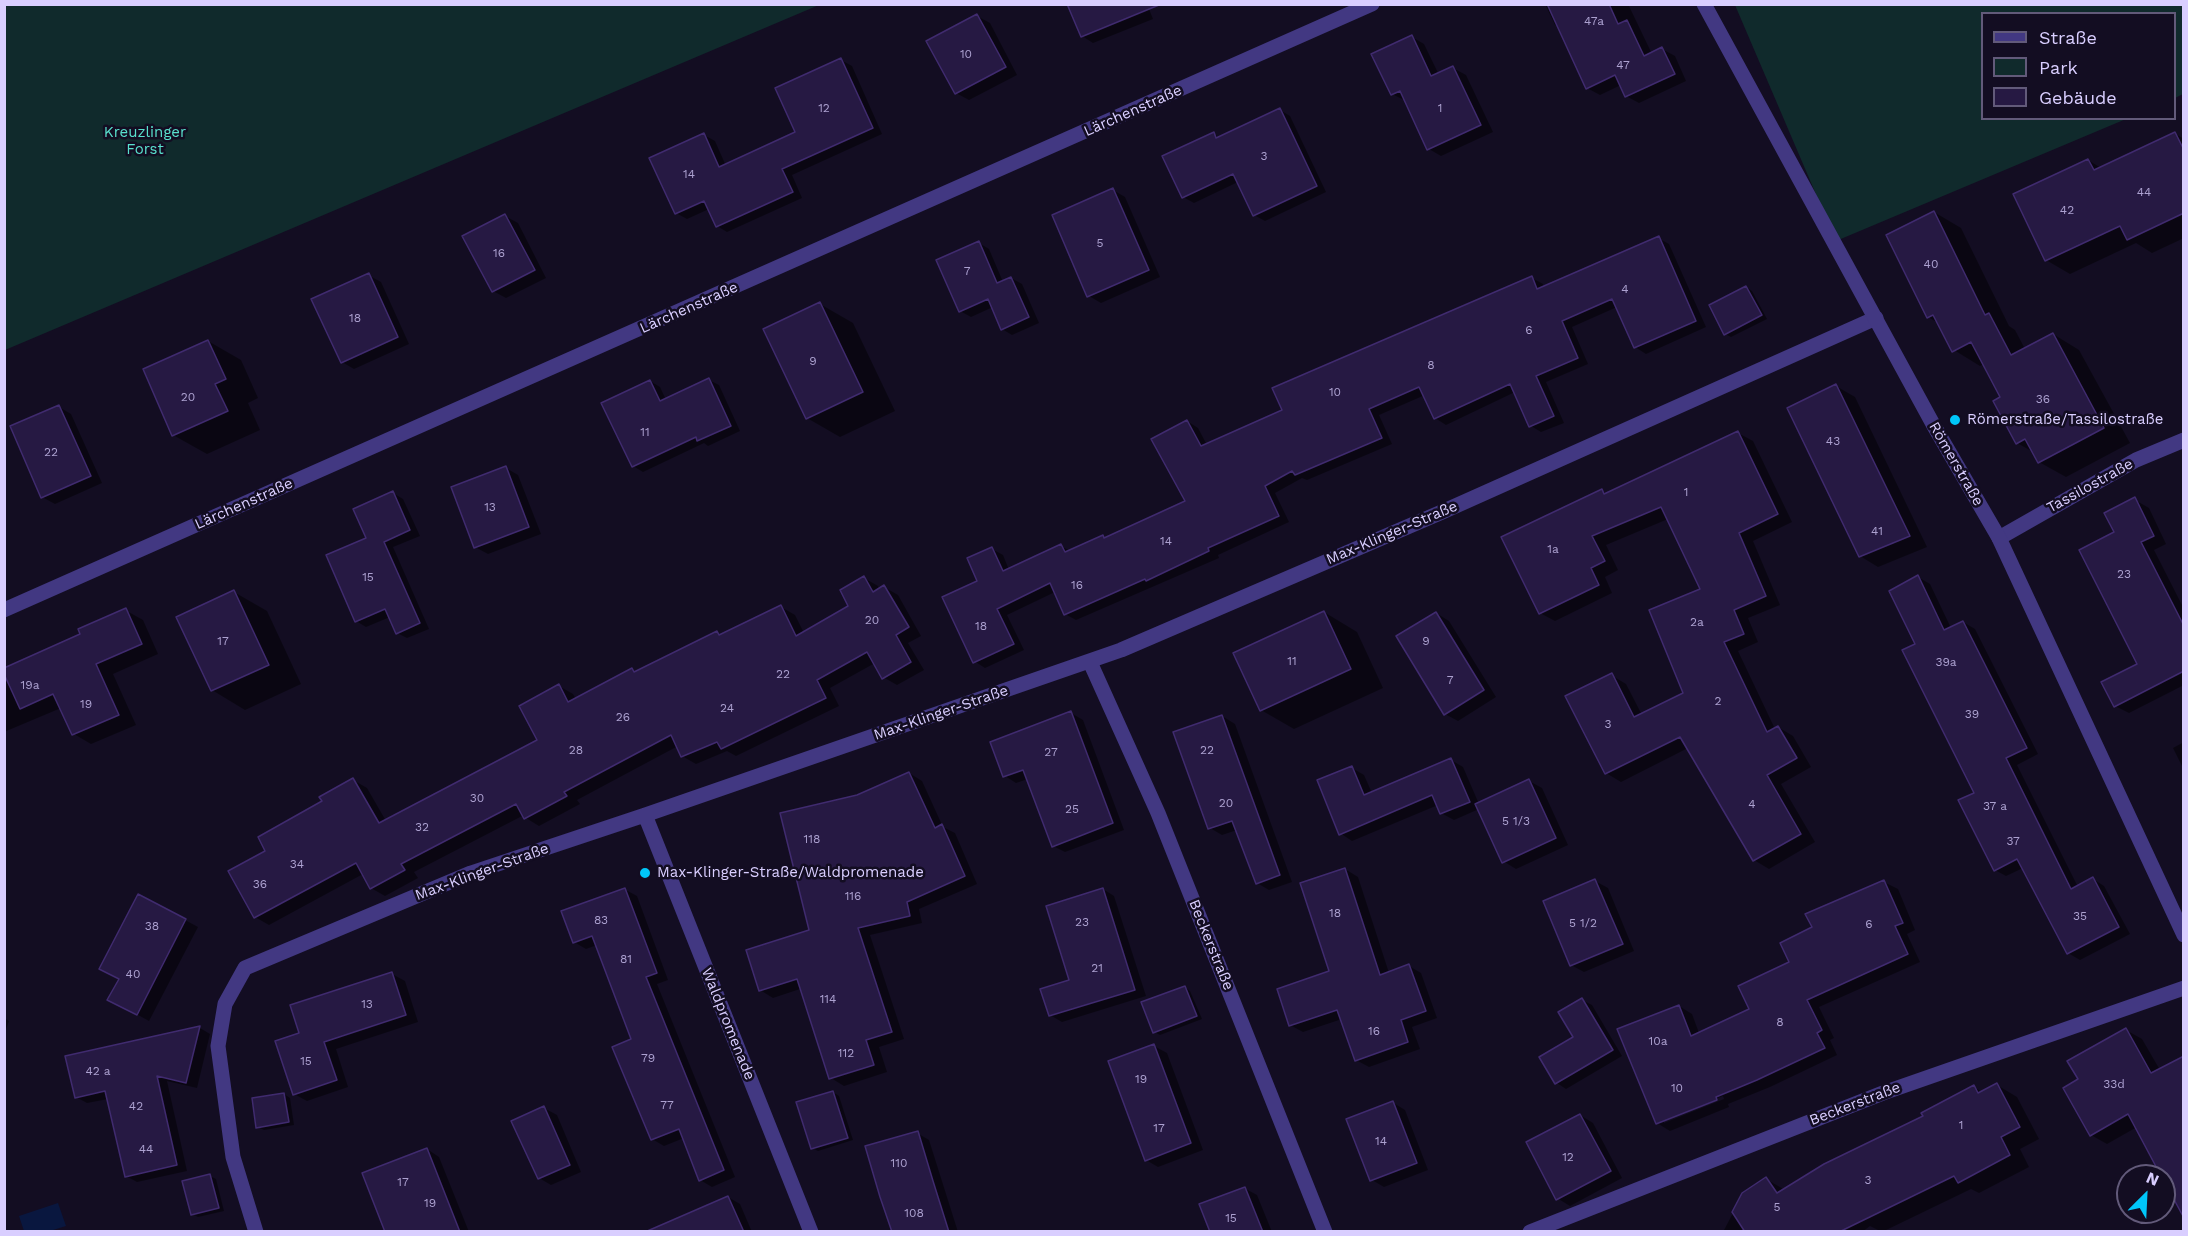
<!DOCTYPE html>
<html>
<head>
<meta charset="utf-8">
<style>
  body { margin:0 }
  #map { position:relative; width:2188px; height:1236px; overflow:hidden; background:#130d22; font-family:"Work Sans",sans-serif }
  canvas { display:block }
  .frame { position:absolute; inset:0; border:6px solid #d9ceff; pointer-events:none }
  .legend { position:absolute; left:1981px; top:12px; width:195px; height:108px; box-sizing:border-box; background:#130d22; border:2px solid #625a7a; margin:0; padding:8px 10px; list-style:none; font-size:18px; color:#d9ceff }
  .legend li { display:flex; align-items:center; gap:12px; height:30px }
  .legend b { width:30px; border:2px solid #625a7a }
  .north { position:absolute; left:2116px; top:1164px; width:60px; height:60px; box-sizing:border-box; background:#130d22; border:2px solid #625a7a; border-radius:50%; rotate:24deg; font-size:16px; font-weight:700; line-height:24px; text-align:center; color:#d9ceff }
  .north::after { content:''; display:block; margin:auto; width:21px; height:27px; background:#00c6f9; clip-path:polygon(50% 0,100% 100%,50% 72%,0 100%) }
</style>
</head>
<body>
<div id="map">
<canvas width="2188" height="1236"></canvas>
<div class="frame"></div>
<ul class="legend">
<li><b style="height:8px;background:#423882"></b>Straße</li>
<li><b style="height:16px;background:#102a2c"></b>Park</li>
<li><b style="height:16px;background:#261943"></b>Gebäude</li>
</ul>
<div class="north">N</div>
</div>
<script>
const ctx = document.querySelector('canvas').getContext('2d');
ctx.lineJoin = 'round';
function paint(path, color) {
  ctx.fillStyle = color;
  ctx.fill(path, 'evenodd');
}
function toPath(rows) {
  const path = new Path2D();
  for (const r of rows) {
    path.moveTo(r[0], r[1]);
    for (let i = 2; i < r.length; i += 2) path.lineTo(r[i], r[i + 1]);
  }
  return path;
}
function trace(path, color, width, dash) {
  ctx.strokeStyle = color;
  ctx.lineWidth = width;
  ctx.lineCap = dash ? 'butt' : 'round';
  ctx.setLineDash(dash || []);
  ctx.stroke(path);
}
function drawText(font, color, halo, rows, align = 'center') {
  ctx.font = font + ' "Work Sans",sans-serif';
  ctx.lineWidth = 5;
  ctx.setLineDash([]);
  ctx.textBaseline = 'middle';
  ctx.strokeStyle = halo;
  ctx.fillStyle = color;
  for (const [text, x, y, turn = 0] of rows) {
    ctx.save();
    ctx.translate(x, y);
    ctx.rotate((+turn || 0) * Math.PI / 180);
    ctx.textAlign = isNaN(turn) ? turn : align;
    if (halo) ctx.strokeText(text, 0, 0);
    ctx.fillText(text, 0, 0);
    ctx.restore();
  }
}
paint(toPath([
  [5,4,819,4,819,5,5,350],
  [1735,5,2183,5,2183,94,2175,98,2174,14,1982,14,1982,118,2126,119,1836,241]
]), '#102a2c');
paint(toPath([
  [58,1203,66,1226,50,1231,24,1231,19,1216]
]), '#09173f');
paint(toPath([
  [1147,4,1153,19,1093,43,1082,36],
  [1545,4,1628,4,1652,54,1662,49,1675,56,1686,81,1639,103,1626,96,1621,85,1600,95,1587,88,1560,27,1555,25],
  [977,16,990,23,1017,75,969,100,956,93],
  [1412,37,1424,44,1439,75,1453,68,1466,75,1493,132,1441,156,1429,149,1406,101,1392,94],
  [841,60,852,66,882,134,792,175,802,198,727,232,717,226,709,209,687,219,676,213,704,135,715,141,726,166,797,133],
  [1280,110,1290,116,1326,192,1265,221,1254,215,1238,182,1194,203,1183,197,1214,134,1220,138],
  [2174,133,2184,139,2184,238,2152,253,2136,243,2070,274,2046,260,2088,160,2101,168],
  [1113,190,1125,197,1160,277,1101,303,1089,296],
  [1934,212,1961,228,2009,326,2015,330,2025,349,2053,334,2079,350,2130,443,2066,477,2039,462,2035,453,2017,443,2002,397,1984,364,1980,366,1954,350,1940,324,1928,317],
  [505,216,518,223,546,278,506,298,493,291],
  [1658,238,1669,244,1706,327,1646,354,1635,347,1617,307,1572,327,1588,364,1546,382,1564,423,1541,432,1531,426,1515,392,1446,425,1435,418,1425,395,1379,415,1392,444,1307,480,1302,478,1275,493,1289,522,1218,555,1219,558,1076,620,1065,614,1055,592,1007,615,1024,650,985,668,974,661,979,582,992,549,1003,555,1009,570,1061,546,1070,551,1103,537,1107,539,1187,501,1187,421,1198,428,1207,445,1284,411,1532,278,1543,284,1544,288],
  [979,243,989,249,1003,282,1011,278,1022,284,1039,323,1012,335,1002,329,993,307,971,317,960,311],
  [368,275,381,282,409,344,354,369,342,362],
  [1746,287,1752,291,1767,319,1731,337,1725,334],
  [820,304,853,323,895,411,840,437,807,418],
  [208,341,241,360,258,398,248,403,260,430,207,454,173,435],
  [709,380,719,385,740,431,708,446,704,443,643,472,633,466,650,381,660,387,666,400],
  [1836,386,1855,397,1927,547,1878,567,1860,556],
  [59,407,71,414,102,483,55,504,42,497],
  [1738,433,1753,441,1792,522,1753,541,1780,605,1748,618,1758,642,1738,651,1775,729,1778,727,1793,736,1811,767,1781,784,1815,842,1769,869,1754,860,1688,748,1621,782,1606,773,1611,675,1626,684,1642,715,1685,694,1702,590,1668,519,1606,545,1618,570,1605,577,1612,593,1555,621,1540,613,1602,491,1607,494],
  [506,468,518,475,541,534,488,554,475,547],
  [393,493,403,499,420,536,393,547,429,629,407,638,397,633,390,617,366,627,356,621,368,539],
  [2135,500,2149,508,2166,544,2154,550,2184,609,2184,685,2129,713,2115,706,2139,664,2116,533],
  [1918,577,1930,584,1951,628,1963,622,1975,629,2038,754,2017,765,2078,887,2093,879,2104,886,2130,934,2080,960,2068,953,2023,868,2006,876,1995,870,1976,793,1917,645],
  [864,578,878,586,880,590,884,587,898,595,921,636,908,643,924,670,897,685,883,677,875,663,830,688,839,706,736,756,727,751,696,764,682,756,678,746,577,800,580,804,539,826,526,818,524,815,414,872,418,878,385,896,371,888,363,874,269,925,255,917,267,851,324,802,353,780,367,788,386,821,539,740,559,686,573,694,576,699,632,670,636,672,717,633,721,635,781,607,795,615,804,633,850,606],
  [234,592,267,611,301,684,245,710,212,690,178,618],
  [125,610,143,620,158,654,113,674,136,725,91,744,74,734,61,708,4,732,4,670,82,635],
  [1324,612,1357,632,1383,688,1294,729,1261,710,1235,654],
  [1436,613,1449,621,1496,697,1458,721,1445,714],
  [1071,713,1083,720,1124,830,1065,852,1053,846,1028,779,1016,783,1005,776],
  [1222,716,1235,724,1292,882,1269,890,1257,883,1237,830,1222,835,1210,828],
  [2184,742,2184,770,2173,748],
  [1451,760,1463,767,1479,804,1529,781,1542,788,1568,845,1516,869,1503,861,1479,809,1454,820,1441,813,1438,805,1352,841,1340,833,1352,768,1364,775,1372,793],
  [909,773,922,781,943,827,955,833,977,884,919,909,922,923,870,935,904,1039,879,1047,887,1072,844,1086,831,1078,800,989,773,998,760,990,810,931,858,797],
  [1345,869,1358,877,1389,973,1409,966,1421,973,1437,1018,1412,1027,1420,1049,1369,1067,1356,1060,1342,1019,1303,1032,1290,1025,1331,972],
  [1595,881,1608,888,1634,951,1584,972,1571,965],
  [1884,882,1898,889,1915,930,1907,934,1920,962,1819,1007,1834,1038,1830,1040,1837,1055,1770,1087,1728,1104,1729,1107,1670,1131,1657,1123,1679,1006,1692,1014,1699,1033,1751,1010,1791,962,1814,928],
  [1723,1096,1724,1099,1664,1123,1664,1119],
  [624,889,637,896,668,980,657,984,735,1177,712,1187,700,1180,684,1138,664,1146,652,1139,633,1039,597,945,586,949,574,942],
  [1103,889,1114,896,1146,996,1062,1022,1050,1015,1071,981],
  [185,920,198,927,149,1021,120,1005],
  [392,974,405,981,418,1022,336,1049,348,1087,307,1101,294,1094,301,1034],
  [1185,987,1190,991,1202,1019,1160,1035,1154,1032],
  [1582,1000,1592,1005,1622,1056,1566,1089,1557,1083,1575,1038],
  [4,1018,9,1021,4,1035],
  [200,1028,210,1034,197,1088,167,1081,187,1171,137,1182,126,1176,108,1099,87,1103,76,1097,67,1057],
  [2126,1030,2142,1039,2160,1070,2184,1058,2164,1178,2137,1127,2107,1144,2091,1135,2080,1080],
  [1154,1046,1167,1053,1203,1150,1158,1167,1146,1160],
  [1997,1085,2017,1097,2039,1139,2020,1149,2029,1167,1979,1193,1971,1189,1882,1232,1870,1226,1862,1232,1723,1232,1743,1194,1766,1179,1785,1190,1925,1116,1974,1087,1982,1092],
  [833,1092,839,1096,853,1140,818,1151,812,1148],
  [284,1094,290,1098,294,1125,264,1130,258,1127],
  [1392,1102,1405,1110,1428,1170,1384,1187,1372,1180],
  [544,1108,557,1115,581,1172,551,1185,539,1178],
  [1580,1115,1593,1123,1622,1178,1570,1206,1557,1198],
  [917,1133,929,1140,958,1232,893,1232],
  [427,1149,439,1157,469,1232,387,1232],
  [210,1176,216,1179,224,1211,198,1217,192,1214],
  [1244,1188,1257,1195,1272,1232,1211,1232],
  [728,1197,740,1204,752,1232,671,1232]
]), '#0007');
const building = toPath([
  [1067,4,1159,4,1159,5,1081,37,1067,4],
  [1547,4,1609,4,1618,24,1627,20,1644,56,1662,47,1675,74,1625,97,1615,75,1586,89,1547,4],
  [977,14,1006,67,955,94,926,41,977,14],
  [1412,35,1431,76,1453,66,1481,125,1427,150,1400,91,1391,95,1371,54,1412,35],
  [841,58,873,128,782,169,793,192,716,227,704,201,675,214,649,158,704,133,719,167,795,132,775,88,841,58],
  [1280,108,1317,186,1253,216,1233,174,1182,198,1162,156,1214,132,1216,138,1280,108],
  [2175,132,2184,150,2184,213,2127,240,2120,226,2045,261,2013,194,2088,159,2094,170,2175,132],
  [1113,188,1149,270,1087,297,1052,215,1113,188],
  [1934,211,1985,315,1989,313,2011,355,2053,333,2104,428,2038,463,2025,439,2016,444,1993,401,2000,397,1971,342,1952,352,1933,315,1927,318,1886,235,1934,211],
  [505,214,535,270,492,292,462,236,505,214],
  [1659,236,1696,321,1634,348,1612,299,1562,321,1578,358,1536,376,1554,416,1529,427,1510,384,1434,419,1419,387,1369,409,1382,438,1295,475,1292,471,1265,486,1279,516,1208,548,1209,551,1146,581,1145,579,1064,615,1050,583,997,609,1014,644,973,663,942,597,977,581,967,558,992,547,1003,571,1061,544,1065,552,1103,535,1104,538,1185,501,1151,439,1187,420,1201,446,1282,410,1272,388,1532,276,1537,289,1659,236],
  [979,241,997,283,1011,277,1029,317,1001,330,988,299,959,312,936,260,979,241],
  [369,273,398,337,341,363,311,299,369,273],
  [1746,286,1762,315,1724,335,1709,305,1746,286],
  [820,302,863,392,806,419,763,329,820,302],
  [208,340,226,379,215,384,228,411,172,436,143,369,208,340],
  [709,378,731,426,697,441,696,437,632,467,601,403,650,380,660,401,709,378],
  [1836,384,1910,536,1859,557,1787,408,1836,384],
  [59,405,91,476,41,498,10,426,59,405],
  [1738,431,1778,514,1739,533,1766,596,1734,610,1744,634,1724,642,1767,732,1778,726,1797,758,1767,775,1801,834,1753,861,1680,737,1605,774,1565,696,1612,673,1634,717,1683,693,1649,610,1700,589,1661,507,1592,536,1605,561,1591,568,1599,585,1539,614,1501,537,1602,489,1604,494,1738,431],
  [506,466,529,527,474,548,451,487,506,466],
  [393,491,410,530,384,542,420,623,396,634,385,609,355,622,326,555,366,538,353,509,393,491],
  [2135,497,2154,536,2141,542,2184,626,2184,671,2114,707,2101,682,2137,664,2079,550,2114,532,2104,513,2135,497],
  [1918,575,1944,630,1963,621,2027,748,2006,758,2071,889,2093,877,2119,927,2067,954,2017,859,1994,871,1958,800,1974,793,1902,650,1915,644,1889,591,1918,575],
  [864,576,873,592,884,585,909,627,896,635,911,662,882,679,867,652,817,680,826,698,721,749,717,742,681,757,671,735,564,792,567,796,524,819,516,804,401,864,405,870,370,889,356,863,254,918,228,871,265,851,258,837,322,801,319,797,353,778,379,823,537,740,519,706,559,684,568,702,632,668,634,672,717,631,719,635,781,605,796,636,848,606,840,590,864,576],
  [234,590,269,665,211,691,176,617,234,590],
  [126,608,142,644,96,664,119,715,72,735,53,694,20,709,4,674,4,668,80,634,78,629,126,608],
  [1324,611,1351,669,1260,711,1233,653,1324,611],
  [1436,612,1484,690,1444,715,1396,636,1436,612],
  [1071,711,1113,823,1052,847,1023,770,1003,777,990,742,1071,711],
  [1222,715,1280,875,1256,884,1232,821,1208,829,1173,732,1222,715],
  [1451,758,1470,802,1440,814,1432,795,1339,835,1317,780,1352,766,1364,795,1451,758],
  [909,772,935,828,942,824,965,876,907,902,910,916,858,928,892,1032,866,1040,874,1065,829,1079,797,979,759,991,746,950,809,930,780,813,857,795,909,772],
  [1529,779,1556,838,1502,863,1475,804,1529,779],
  [1345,868,1380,975,1409,964,1426,1011,1401,1020,1408,1042,1355,1061,1337,1010,1289,1026,1277,989,1329,971,1300,883,1345,868],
  [1595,879,1623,944,1570,966,1543,901,1595,879],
  [1884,880,1903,923,1895,926,1908,954,1807,1000,1822,1030,1817,1033,1825,1048,1757,1080,1716,1097,1717,1100,1656,1124,1617,1029,1679,1005,1691,1036,1749,1009,1738,986,1789,962,1780,943,1812,927,1805,914,1884,880],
  [625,888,657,973,646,977,724,1170,699,1181,679,1129,651,1140,612,1047,631,1039,592,936,573,943,561,911,625,888],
  [1103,888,1135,990,1049,1016,1040,989,1069,980,1046,906,1103,888],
  [138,894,186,919,137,1015,107,1000,119,979,99,969,138,894],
  [392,972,406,1015,324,1042,337,1080,293,1095,275,1041,299,1033,290,1005,392,972],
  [1185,986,1197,1016,1153,1033,1141,1002,1185,986],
  [1582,998,1613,1050,1555,1084,1539,1057,1573,1037,1558,1012,1582,998],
  [200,1026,186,1083,157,1076,177,1165,125,1177,105,1091,75,1098,65,1056,200,1026],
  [2126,1028,2151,1073,2184,1056,2184,1218,2164,1181,2164,1176,2161,1176,2128,1114,2090,1136,2063,1088,2078,1079,2067,1061,2126,1028],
  [1154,1044,1191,1143,1145,1161,1108,1061,1154,1044],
  [1997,1083,2020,1127,2001,1137,2010,1155,1958,1183,1954,1176,1839,1232,1745,1232,1732,1212,1742,1193,1766,1177,1777,1193,1824,1164,1923,1116,1921,1113,1974,1085,1978,1093,1997,1083],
  [833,1091,848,1138,811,1149,796,1102,833,1091],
  [284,1093,289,1122,256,1128,252,1098,284,1093],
  [1393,1101,1417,1163,1370,1181,1346,1119,1393,1101],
  [544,1106,570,1165,538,1179,511,1121,544,1106],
  [1580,1114,1611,1171,1556,1200,1526,1142,1580,1114],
  [918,1131,933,1181,949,1232,892,1232,880,1197,865,1146,918,1131],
  [427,1148,460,1232,385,1232,362,1173,427,1148],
  [210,1174,219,1208,191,1215,182,1181,210,1174],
  [1245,1187,1263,1232,1210,1232,1199,1204,1245,1187],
  [728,1196,744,1232,645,1232,728,1196]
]);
paint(building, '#261943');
trace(building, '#402b6f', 1.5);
trace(toPath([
  [1999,538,2136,460,2184,440],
  [4,610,1372,4],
  [1090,662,1158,813,1325,1232],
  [645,815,811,1232],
  [256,1232,233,1157,218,1046,225,1004,245,968,471,873,645,815,1121,650,1442,512,1876,318],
  [1530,1232,1883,1093,2184,988]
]), '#423882', 15);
trace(toPath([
  [1704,4,1934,426,1999,538,2184,935]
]), '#423882', 15);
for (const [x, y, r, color] of [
  [1955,420,6,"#00c6f9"],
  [645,873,6,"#00c6f9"]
]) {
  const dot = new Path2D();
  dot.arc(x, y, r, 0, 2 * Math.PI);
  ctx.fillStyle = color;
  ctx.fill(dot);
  trace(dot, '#130d22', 2);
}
drawText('12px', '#aca1d0', null, [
  ["47a",1594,21],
  ["10",966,54],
  ["47",1623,65],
  ["12",824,108],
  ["1",1440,108],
  ["3",1264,156],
  ["14",689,174],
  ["44",2144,192],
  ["42",2067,210],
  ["5",1100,243],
  ["16",499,253],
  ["40",1931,264],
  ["7",967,271],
  ["4",1625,289],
  ["18",355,318],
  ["6",1529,330],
  ["9",813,361],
  ["8",1431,365],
  ["10",1335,392],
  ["20",188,397],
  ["36",2043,399],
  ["11",645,432],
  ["43",1833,441],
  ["22",51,452],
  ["1",1686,492],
  ["13",490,507],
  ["41",1877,531],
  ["14",1166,541],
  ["1a",1553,549],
  ["23",2124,574],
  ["15",368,577],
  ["16",1077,585],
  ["20",872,620],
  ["2a",1697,622],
  ["18",981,626],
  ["17",223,641],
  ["9",1426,641],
  ["11",1292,661],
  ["39a",1946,662],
  ["22",783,674],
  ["7",1450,680],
  ["19a",30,685],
  ["2",1718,701],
  ["19",86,704],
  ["24",727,708],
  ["39",1972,714],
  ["26",623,717],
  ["3",1608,724],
  ["28",576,750],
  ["22",1207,750],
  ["27",1051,752],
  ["30",477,798],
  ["20",1226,803],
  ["4",1752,804],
  ["37 a",1995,806],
  ["25",1072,809],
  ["5 1/3",1516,821],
  ["32",422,827],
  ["118",812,839],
  ["37",2013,841],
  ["34",297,864],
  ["36",260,884],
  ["116",853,896],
  ["18",1335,913],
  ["35",2080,916],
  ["83",601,920],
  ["23",1082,922],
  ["5 1/2",1583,923],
  ["6",1869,924],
  ["38",152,926],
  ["81",626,959],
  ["21",1097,968],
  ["40",133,974],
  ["114",828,999],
  ["13",367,1004],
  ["8",1780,1022],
  ["16",1374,1031],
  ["10a",1658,1041],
  ["112",846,1053],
  ["79",648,1058],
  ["15",306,1061],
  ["42 a",98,1071],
  ["19",1141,1079],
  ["33d",2114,1084],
  ["10",1677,1088],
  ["77",667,1105],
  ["42",136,1106],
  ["1",1961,1125],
  ["17",1159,1128],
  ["14",1381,1141],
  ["44",146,1149],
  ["12",1568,1157],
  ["110",899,1163],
  ["3",1868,1180],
  ["17",403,1182],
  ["19",430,1203],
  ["5",1777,1207],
  ["108",914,1213],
  ["15",1231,1218]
]);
drawText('15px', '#d9ceff', '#130d22', [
  ["Lärchenstraße",1133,111,-24],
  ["Lärchenstraße",689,308,-24],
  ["Römerstraße",1956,464,60],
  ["Tassilostraße",2090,486,-29],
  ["Lärchenstraße",244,504,-24],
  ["Max-Klinger-Straße",1392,533,-23],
  ["Max-Klinger-Straße",941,713,-19],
  ["Max-Klinger-Straße",482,872,-20],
  ["Beckerstraße",1211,945,68],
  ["Waldpromenade",728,1024,68],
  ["Beckerstraße",1855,1104,-21]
]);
drawText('15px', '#59e0cd', '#130d22', [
  ["Kreuzlinger",145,133],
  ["Forst",145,150]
]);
drawText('15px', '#d9ceff', '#130d22', [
  ["Römerstraße/Tassilostraße",1967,420],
  ["Max-Klinger-Straße/Waldpromenade",657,873]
], 'left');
</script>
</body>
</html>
